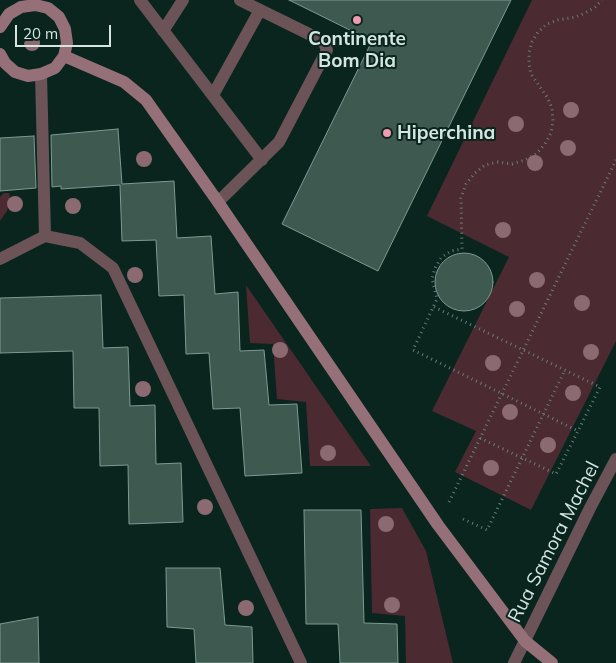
<!DOCTYPE html>
<html>
<head>
<meta charset="utf-8">
<style>
  body { margin:0 }
  #map { position:relative; width:616px; height:663px; overflow:hidden; background:#09251e; font-family:Mulish,sans-serif }
  canvas { display:block }
  .scale { position:absolute; left:15px; top:25px; width:96px; height:22px; box-sizing:border-box; border:2px solid #d5e5e0; border-top:0; padding-left:6px; font-size:15px; line-height:18px; white-space:nowrap; color:#d5e5e0; -webkit-text-stroke:4px #09251e; paint-order:stroke }
</style>
</head>
<body>
<div id="map">
<canvas width="616" height="663"></canvas>
<div class="scale">20 m</div>
</div>
<script>
const ctx = document.querySelector('canvas').getContext('2d');
ctx.lineJoin = 'round';
function paint(path, color) {
  ctx.fillStyle = color;
  ctx.fill(path, 'evenodd');
}
function toPath(rows) {
  const path = new Path2D();
  for (const r of rows) {
    if (r.length === 3) {
      path.moveTo(r[0] + r[2], r[1]);
      path.arc(r[0], r[1], r[2], 0, 2 * Math.PI);
      continue;
    }
    path.moveTo(r[0], r[1]);
    for (let i = 2; i < r.length; i += 2) path.lineTo(r[i], r[i + 1]);
  }
  return path;
}
function trace(path, color, width, dash) {
  ctx.strokeStyle = color;
  ctx.lineWidth = width;
  ctx.lineCap = dash ? 'butt' : 'round';
  ctx.setLineDash(dash || []);
  ctx.stroke(path);
}
function drawText(font, color, halo, rows, align = 'center') {
  ctx.font = font + ' Mulish,sans-serif';
  ctx.lineWidth = 4;
  ctx.setLineDash([]);
  ctx.textBaseline = 'middle';
  ctx.strokeStyle = halo;
  ctx.fillStyle = color;
  for (const [text, x, y, turn = 0] of rows) {
    ctx.save();
    ctx.translate(x, y);
    ctx.rotate((+turn || 0) * Math.PI / 180);
    ctx.textAlign = isNaN(turn) ? turn : align;
    if (halo) ctx.strokeText(text, 0, 0);
    ctx.fillText(text, 0, 0);
    ctx.restore();
  }
}
paint(toPath([
  [532,0,616,0,616,341,531,510,455,472,476,431,432,411,509,257,427,216],
  [4,193,9,193,10,196,7,211,0,221,0,197],
  [246,285,371,466,310,466,306,402,277,399,273,344,250,343],
  [402,508,426,551,453,663,406,663,405,616,372,613,370,509]
]), '#4c2a32');
const building = toPath([
  [289,0,511,0,378,271,282,224,372,41,289,0],
  [118,129,122,184,174,181,177,238,211,236,215,294,238,292,240,351,264,350,269,405,297,404,302,473,245,476,240,408,213,409,209,353,186,354,184,295,159,296,156,240,122,241,120,185,61,189,61,186,52,187,51,135,118,129],
  [34,136,36,188,0,191,0,138,34,136],
  [464,282,29],
  [101,295,103,348,128,347,130,406,155,405,156,464,181,463,183,522,129,524,128,465,100,466,99,408,74,408,73,351,0,353,0,298,101,295],
  [304,510,361,510,364,623,397,624,398,663,340,663,338,624,306,624,304,510],
  [166,568,220,568,225,625,252,627,253,663,196,663,194,629,167,627,166,568],
  [38,617,39,663,0,663,0,624,38,617]
]);
paint(building, '#3d5950');
trace(building, '#7d9b91', 1);
trace(toPath([
  [434,307,600,387,578,431],
  [480,438,556,474,578,431,413,350,437,299,432,279,435,268,441,258,451,251,462,249,461,198,466,184,475,173,485,165,498,162,512,164,525,160,536,154,545,144,551,133,553,121,552,108,547,97,531,74,529,64,529,53,532,42,538,32,547,24,558,20,576,17,585,13,595,7,602,0],
  [449,502,616,160],
  [463,519,487,530,565,370]
]), '#677d77', 3, [1, 4]);
trace(toPath([
  [140,0,262,160],
  [163,31,183,0],
  [213,95,260,10],
  [218,202,279,142,327,50,324,43,315,37,240,0]
]), '#6b5358', 12);
trace(toPath([
  [41,74,45,236],
  [0,259,45,236,80,243,113,268,301,663],
  [514,663,590,508,616,459]
]), '#6b5358', 12);
trace(toPath([
  [0,27,9,14,21,7,35,5,48,8,59,17,65,29,67,43,64,56,55,68,41,74,28,76,15,72,5,63,0,54],
  [64,56,124,82,146,100,218,202,438,525,525,641,552,663]
]), '#967078', 12);
ctx.fillStyle = '#8b6a72';
for (const [x, y] of [
  [32,43],
  [571,110],
  [516,124],
  [568,148],
  [144,159],
  [535,163],
  [15,204],
  [73,206],
  [503,230],
  [135,275],
  [537,280],
  [582,303],
  [517,309],
  [280,350],
  [591,352],
  [493,363],
  [143,389],
  [573,393],
  [510,412],
  [548,445],
  [328,453],
  [491,468],
  [205,507],
  [386,524],
  [392,605],
  [246,608]
]) {
  ctx.beginPath();
  ctx.arc(x, y, 8, 0, 2 * Math.PI);
  ctx.fill();
}
for (const [x, y, r, color] of [
  [357,20,5,"#f29ab0"],
  [387,133,5,"#f29ab0"]
]) {
  const dot = new Path2D();
  dot.arc(x, y, r, 0, 2 * Math.PI);
  ctx.fillStyle = color;
  ctx.fill(dot);
  trace(dot, '#09251e', 2);
}
drawText('bold 19px', '#d5e5e0', '#09251e', [
  ["Continente",357,39],
  ["Bom Dia",357,61],
  ["Hiperchina",397,133,"left"]
]);
drawText('19px', '#d5e5e0', '#09251e', [
  ["Rua Samora Machel",554,542,-63]
]);
</script>
</body>
</html>
